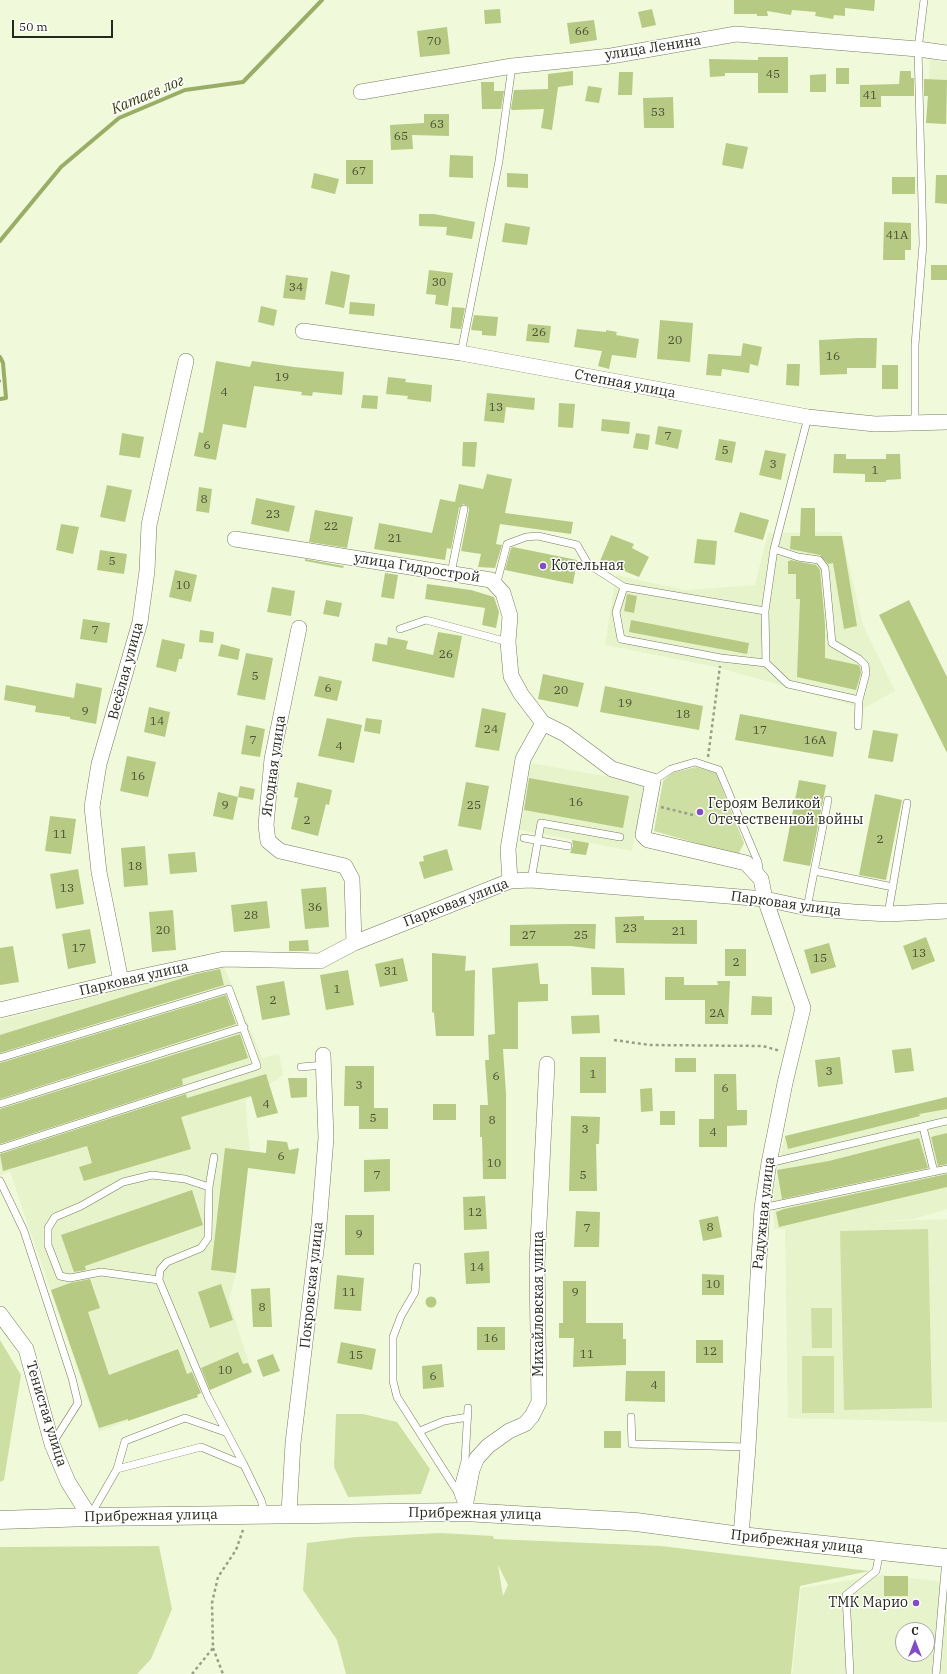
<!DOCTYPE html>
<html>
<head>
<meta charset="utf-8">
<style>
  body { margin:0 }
  #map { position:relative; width:947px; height:1674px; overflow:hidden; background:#f0fada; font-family:"IBM Plex Serif",serif }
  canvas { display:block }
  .north { position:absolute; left:895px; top:1622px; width:40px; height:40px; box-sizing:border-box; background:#fff; border:1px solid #a8a9a4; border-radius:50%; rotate:0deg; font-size:11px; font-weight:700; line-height:16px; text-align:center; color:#25281c }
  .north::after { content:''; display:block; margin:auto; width:14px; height:18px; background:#814cc4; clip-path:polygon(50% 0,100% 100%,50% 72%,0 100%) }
  .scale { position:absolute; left:12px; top:20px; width:101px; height:18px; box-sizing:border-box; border:2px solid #25281c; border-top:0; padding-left:5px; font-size:12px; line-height:14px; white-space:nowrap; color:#25281c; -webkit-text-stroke:3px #fff; paint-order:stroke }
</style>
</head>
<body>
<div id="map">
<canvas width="947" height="1674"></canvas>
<div class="north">С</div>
<div class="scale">50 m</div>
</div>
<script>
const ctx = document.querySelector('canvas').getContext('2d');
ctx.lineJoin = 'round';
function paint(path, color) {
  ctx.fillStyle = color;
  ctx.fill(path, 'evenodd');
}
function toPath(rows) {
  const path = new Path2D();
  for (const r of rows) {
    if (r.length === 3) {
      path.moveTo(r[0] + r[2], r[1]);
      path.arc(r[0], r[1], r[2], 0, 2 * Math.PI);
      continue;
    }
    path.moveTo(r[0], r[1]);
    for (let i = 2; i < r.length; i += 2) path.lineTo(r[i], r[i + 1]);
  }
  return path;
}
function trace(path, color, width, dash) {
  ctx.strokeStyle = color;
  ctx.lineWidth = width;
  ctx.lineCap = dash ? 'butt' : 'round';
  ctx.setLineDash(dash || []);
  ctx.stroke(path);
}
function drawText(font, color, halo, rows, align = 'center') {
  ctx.font = font + ' "IBM Plex Serif",serif';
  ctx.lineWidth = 3;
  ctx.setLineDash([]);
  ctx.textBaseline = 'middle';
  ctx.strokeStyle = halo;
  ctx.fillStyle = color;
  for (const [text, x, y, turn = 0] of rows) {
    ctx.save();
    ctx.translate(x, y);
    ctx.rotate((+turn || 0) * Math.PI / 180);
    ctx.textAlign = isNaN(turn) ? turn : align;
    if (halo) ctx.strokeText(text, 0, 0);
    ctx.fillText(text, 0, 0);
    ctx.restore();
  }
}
paint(toPath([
  [930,59,947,63,947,124,926,123],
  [841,532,863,625,895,691,866,707,852,705,716,667,605,645,616,575,685,590,755,585,768,533],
  [525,762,639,782,643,784,644,788,632,851,515,829],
  [223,964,262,1058,279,1054,283,1075,245,1101,250,1151,236,1273,229,1300,252,1373,99,1432,10,1172,0,1175,0,1020],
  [947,1097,947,1209,914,1219,869,1222,947,1219,947,1422,788,1418,785,1229,774,1229,772,1195,785,1136],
  [883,1575,947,1582,947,1674,792,1674,801,1588],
  [903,1630,927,1630,927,1654,903,1654]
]), '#e7f3cb');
paint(toPath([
  [696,767,716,773,744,843,738,855,654,831,663,781,672,773],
  [928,1229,932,1408,844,1410,840,1231],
  [811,1308,832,1308,832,1348,812,1348],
  [0,1340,21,1375,4,1480,0,1482],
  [802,1356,834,1356,834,1413,802,1413],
  [336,1414,363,1414,397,1422,430,1469,421,1494,348,1497,334,1467],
  [441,1533,493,1536,494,1539,661,1546,869,1571,800,1586,791,1674,346,1674,337,1640,303,1590,307,1543,356,1537],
  [498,1565,508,1585,503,1596],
  [159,1546,172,1609,151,1659,137,1674,0,1674,0,1547]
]), '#cedfa4');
trace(toPath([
  [0,241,61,167,119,118,185,90,243,82,322,0],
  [0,357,3,363,6,398,0,399]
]), '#9aad67', 4);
paint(toPath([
  [734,0,875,0,874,11,845,8,845,16,834,15,833,19,815,16,816,12,792,10,791,15,767,11,768,16,757,16,757,14,734,14],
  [500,9,501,23,485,24,484,10],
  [652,9,656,25,642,28,638,12],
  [594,20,597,40,570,44,567,23],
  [447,27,450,54,420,57,417,31],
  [758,57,788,57,788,93,758,93,758,73,725,73,725,76,710,77,709,59,758,60],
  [836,68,849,68,849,84,836,84],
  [573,71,573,85,558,87,552,130,541,128,544,109,512,110,511,109,514,90,548,89,548,74],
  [900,71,911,71,911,78,914,78,914,96,881,96,881,107,860,107,860,85,899,84],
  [619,72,633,72,632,95,618,95],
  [826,74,826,92,810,92,810,75],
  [924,79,947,80,946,124,926,123,928,96,924,96],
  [481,82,494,82,494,91,504,91,501,109,482,109],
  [588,86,602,88,599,103,585,101],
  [673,97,674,128,644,128,643,98],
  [424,114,449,114,449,136,412,135,413,149,391,150,390,125,424,123],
  [726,143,748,147,743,169,722,165],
  [450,155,473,156,473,178,449,177],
  [346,160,373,160,373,184,346,184],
  [314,173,339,179,335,194,311,188],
  [507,173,528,174,528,188,507,187],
  [936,175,947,175,947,204,935,203],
  [892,177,915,177,915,194,892,194],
  [419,214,434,214,475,222,472,239,446,235,447,227,419,226],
  [884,222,911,223,911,250,905,250,905,260,883,260],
  [505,223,530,227,527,245,502,242],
  [931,265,947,265,947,280,931,280],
  [429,270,453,273,448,306,435,304,436,295,426,294],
  [331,271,350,275,344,308,325,304],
  [286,275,308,278,305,300,283,298],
  [350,302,375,304,374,316,349,314],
  [261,306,277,310,274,326,258,322],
  [452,307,465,308,461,329,450,328],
  [474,315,498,317,496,336,482,335,482,331,471,330],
  [660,320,693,323,690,362,657,359],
  [528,324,551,326,549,343,526,341],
  [577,329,606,332,606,330,617,332,616,335,639,339,636,358,612,355,609,369,598,366,602,351,574,347],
  [859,338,877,338,876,368,847,368,847,374,820,375,819,340],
  [743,343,762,347,758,366,750,364,749,373,722,369,721,376,706,375,708,354,741,356],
  [216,361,250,367,252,361,294,367,344,372,342,395,313,392,312,396,301,395,302,392,254,386,246,428,223,424,216,460,194,456,199,432,203,433],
  [787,364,800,364,799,386,786,385],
  [882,365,898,365,898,389,882,389],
  [388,377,406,379,405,382,432,385,431,402,407,399,408,396,386,394],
  [487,393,535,398,534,410,506,407,504,423,484,421],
  [363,395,378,396,377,409,361,408],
  [559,403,575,404,573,428,558,427],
  [602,419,630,422,629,434,601,431],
  [658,426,682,430,678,449,655,444],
  [122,433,144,437,140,458,119,455],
  [636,433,650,435,648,450,633,448],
  [719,439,736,442,732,463,715,460],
  [463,442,477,442,475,467,462,466],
  [765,450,786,454,781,480,759,475],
  [834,454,846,454,846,459,886,459,886,454,900,454,901,479,886,480,886,482,865,482,865,474,833,473],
  [487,474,512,479,505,513,573,522,571,534,500,524,496,544,502,545,495,568,478,567,481,554,461,551,469,510,468,506,463,504,459,508,451,549,447,548,445,560,374,549,379,523,432,533,440,499,455,502,459,484,483,489],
  [107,485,132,490,125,522,100,517],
  [199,487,212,489,209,513,196,511],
  [256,498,295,506,289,532,251,524],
  [801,508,815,508,815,536,842,536,857,626,844,629,833,563,828,564,820,555,790,549,791,536,800,536],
  [315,510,353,517,347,548,309,542],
  [740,512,769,520,763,540,734,532],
  [61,524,79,527,73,554,56,550],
  [611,535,634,544,632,548,649,557,639,577,600,561],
  [697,539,717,541,715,565,694,563],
  [513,547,577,560,573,584,505,570,511,548],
  [100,550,127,554,124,574,97,570],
  [305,559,344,566,343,568,305,561],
  [790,560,816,565,820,570,825,624,825,658,858,665,860,667,861,673,856,690,797,677,800,599,796,599,796,574,788,574,788,561,790,561],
  [175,570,197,575,191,602,169,597],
  [385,573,398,575,394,599,381,597],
  [427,584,471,590,494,597,499,612,496,628,482,625,485,608,425,599],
  [272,587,295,591,291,616,267,612],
  [627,594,637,596,634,613,624,611],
  [326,600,342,603,339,617,323,614],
  [909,600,947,677,947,753,879,615],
  [83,619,110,623,107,643,80,639],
  [631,620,749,643,747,654,629,632],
  [200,630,214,632,213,643,199,642],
  [438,632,462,636,454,678,372,661,375,643,387,645,388,637,408,641,406,649,433,655],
  [162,639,185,644,182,659,179,659,176,672,156,667],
  [221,644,240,649,238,660,218,656],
  [246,653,273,658,265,700,237,695],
  [543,674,584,683,578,707,538,699],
  [319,676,342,681,337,701,314,696],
  [76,683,102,688,96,724,70,719,70,717,35,712,36,706,4,700,6,685,74,698],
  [605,686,703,706,699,730,600,712],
  [149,707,170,712,165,737,144,732],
  [482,708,506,713,499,751,475,747],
  [740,714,837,732,833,757,735,740],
  [327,718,362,725,354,763,318,756],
  [366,718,382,720,380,734,364,731],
  [246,725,265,729,260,757,241,754],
  [873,730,898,734,893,762,868,758],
  [127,756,156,762,148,797,120,791],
  [529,778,629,796,623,828,524,810],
  [799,780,826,785,810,866,783,861],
  [297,782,332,790,329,805,326,804,318,836,291,829,298,798,294,797],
  [466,782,489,786,481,830,458,826],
  [240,786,255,789,253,800,238,797],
  [218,792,238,797,233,820,213,816],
  [875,794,902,800,886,880,859,875],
  [50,816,76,819,71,854,45,851],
  [572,840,589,843,586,855,570,853,573,846],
  [145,846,148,885,124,887,121,848],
  [447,849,453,870,424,879,419,862,424,861,423,856],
  [195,852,197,872,170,874,168,854],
  [78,869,84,904,56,909,50,874],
  [326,887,329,927,305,929,301,889],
  [267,901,270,928,234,932,231,905],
  [173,910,176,950,152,952,149,912],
  [644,916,644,920,697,920,697,944,616,943,615,917],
  [568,924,596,924,595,949,571,946,510,946,510,925],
  [90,929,96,963,68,969,62,934],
  [926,937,935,961,912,970,903,946],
  [308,940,309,951,289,951,289,941],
  [829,943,836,967,811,974,804,950],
  [13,946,19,982,0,985,0,948],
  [725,949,746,949,746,976,725,976],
  [432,953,466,956,465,971,475,970,474,1036,436,1036,434,1013,432,1012],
  [403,958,408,981,380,987,375,964],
  [538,963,540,984,548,984,548,1001,518,1002,518,1049,503,1049,506,1094,506,1179,483,1179,482,1137,480,1137,480,1105,488,1105,485,1060,489,1060,488,1035,495,1034,492,968],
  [591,967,624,968,625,995,592,995],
  [220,969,224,985,0,1053,0,1035,196,974],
  [348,970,354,1005,326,1010,320,975],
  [665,977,684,977,684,985,718,985,717,981,730,981,728,1024,705,1024,705,1000,665,1000],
  [284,981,290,1015,262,1020,256,986],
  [226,995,236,1024,0,1099,0,1063],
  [752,996,772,997,772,1015,751,1015],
  [599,1015,600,1033,572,1034,571,1016],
  [240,1034,248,1058,182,1079,183,1085,0,1144,0,1109],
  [911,1048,914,1071,895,1073,892,1050],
  [580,1057,606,1057,606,1093,580,1093],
  [840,1057,843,1084,818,1087,815,1060],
  [675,1058,696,1058,696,1072,675,1072],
  [345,1066,374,1066,374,1108,388,1108,388,1129,359,1129,359,1106,344,1106],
  [266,1074,278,1113,257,1118,251,1096,181,1117,191,1149,84,1181,79,1167,92,1163,87,1146,3,1171,0,1154,186,1094,187,1098],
  [714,1074,736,1074,737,1110,747,1110,747,1125,727,1126,727,1147,699,1147,699,1119,714,1119],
  [288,1078,307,1078,307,1097,291,1098],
  [652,1088,653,1111,641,1112,640,1089],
  [947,1097,947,1109,919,1114,920,1116,788,1149,785,1136],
  [433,1104,456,1104,456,1120,433,1120],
  [660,1111,675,1111,675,1125,660,1125],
  [571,1116,600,1117,599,1144,596,1144,597,1191,569,1191],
  [947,1133,947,1164,938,1166,931,1137],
  [919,1138,928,1168,782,1199,777,1170,829,1161],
  [267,1140,287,1142,289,1150,299,1148,295,1174,248,1168,236,1273,211,1270,225,1148,266,1153],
  [390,1159,390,1191,364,1192,364,1160],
  [947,1174,947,1187,779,1227,776,1212,784,1209],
  [192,1190,203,1225,85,1266,86,1270,74,1272,61,1235],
  [485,1196,487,1229,464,1230,463,1197],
  [576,1211,600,1212,599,1247,574,1247],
  [345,1215,374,1215,374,1255,345,1255],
  [718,1216,722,1237,703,1241,699,1220],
  [489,1251,490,1283,466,1284,464,1253],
  [702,1274,724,1275,724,1295,702,1295],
  [337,1275,364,1278,361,1311,334,1309],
  [90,1279,100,1308,88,1312,109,1375,178,1349,187,1374,192,1372,201,1393,197,1395,198,1397,128,1421,128,1419,99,1428,51,1290,70,1283],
  [563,1281,586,1281,586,1323,623,1323,623,1339,626,1339,626,1365,573,1367,574,1338,559,1338,559,1323,563,1323],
  [221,1284,233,1320,210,1328,198,1292],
  [270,1288,272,1327,253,1327,251,1289],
  [431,1302,5.5],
  [477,1327,505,1327,505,1350,477,1350],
  [696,1340,723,1340,723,1363,696,1363],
  [341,1342,376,1349,372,1370,337,1363],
  [238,1352,243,1364,248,1363,252,1372,210,1390,201,1368],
  [273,1354,280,1371,263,1377,257,1360],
  [442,1364,444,1387,423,1389,422,1366],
  [626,1371,665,1371,665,1402,625,1401],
  [604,1431,621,1431,621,1448,604,1448],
  [884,1576,908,1576,908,1596,884,1596]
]), '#b6ca83');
const service = toPath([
  [461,353,499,161,512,66],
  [808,417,774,549,765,611,766,663,788,684,859,700],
  [915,423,915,345,923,244,918,49,924,0],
  [774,549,798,557,819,560,825,568,832,643,859,659,865,665,866,673,859,700,858,726],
  [451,573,464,509],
  [496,586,507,544,526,537,538,536,577,545,588,564,624,587,765,611],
  [624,587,616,612,621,639,721,658,766,663],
  [400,629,426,620,508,642],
  [653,781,671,769,695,762,719,770,758,862,760,875],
  [524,838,568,846],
  [814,871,893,887],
  [531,880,541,823,620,837],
  [807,908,828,800],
  [888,914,907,803],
  [0,1058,229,989,257,1066,0,1149],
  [301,1067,324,1065],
  [0,1104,244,1027],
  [923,1127,934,1172],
  [214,1157,209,1187,208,1238,201,1248,167,1262,160,1270,159,1280,208,1397,244,1465,261,1500,265,1514],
  [769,1163,947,1121],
  [0,1181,24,1231,72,1378,78,1403,52,1444],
  [762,1208,947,1169],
  [417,1267,415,1292,401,1316,393,1337,393,1381,397,1397,457,1491,462,1505],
  [159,1280,101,1272,70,1278,60,1276,48,1245,48,1228,55,1217,81,1206,123,1182,152,1175,185,1179,209,1187],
  [631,1417,632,1444,748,1447],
  [420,1431,444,1421,468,1417],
  [225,1432,185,1418,125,1441,117,1469,201,1447,244,1465],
  [457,1491,465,1461,468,1408],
  [90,1516,117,1469],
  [850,1674,846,1595,876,1571,880,1551],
  [936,1674,946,1559]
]);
const minor = toPath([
  [361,92,512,66,611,56,736,34,918,49,947,53],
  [303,331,461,353,808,417,875,424,947,422],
  [235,539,491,580,503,593,510,616,508,642,511,676,521,694,543,723,565,734,612,769,653,781,643,835,648,840,746,863,761,879,765,899,803,1008,785,1083,769,1163,762,1208,748,1447,741,1536],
  [299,628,272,759,266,825,268,841,280,851,345,866,352,879,354,943],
  [510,881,508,849,523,759,543,723],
  [121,981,99,872,92,807,99,764,140,622,147,571,149,525,186,361],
  [0,1010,121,981,224,959,320,961,354,943,510,881,531,880,765,899,807,908,854,912,888,914,947,911],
  [0,1314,26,1349,52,1444,68,1482,90,1517],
  [464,1512,472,1470,477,1458,488,1446,509,1431,525,1424,532,1416,539,1402,537,1263,547,1064],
  [289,1513,293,1443,319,1225,326,1138,323,1055]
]);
const tertiary = toPath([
  [0,1520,90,1517,464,1512,636,1522,741,1536,947,1558]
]);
trace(service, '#747d60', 8);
trace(minor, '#747d60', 16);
trace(tertiary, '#747d60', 19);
trace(toPath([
  [0,381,1,381],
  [708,757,720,666],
  [661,807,693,815],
  [614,1040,650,1045,763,1046,780,1051],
  [213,1648,223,1674],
  [192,1674,213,1648,212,1603,218,1577,236,1550,243,1530]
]), '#989f88', 2.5, [3, 3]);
trace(service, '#fff', 7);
trace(minor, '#fff', 15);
trace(tertiary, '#fff', 18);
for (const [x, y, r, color] of [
  [543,566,4,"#814cc4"],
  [700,812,4,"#814cc4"],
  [916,1603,4,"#814cc4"]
]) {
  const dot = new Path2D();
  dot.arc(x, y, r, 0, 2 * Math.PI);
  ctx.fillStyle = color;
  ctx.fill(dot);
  trace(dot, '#fff', 1.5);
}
drawText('12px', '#495036', null, [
  ["66",582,32],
  ["70",434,42],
  ["45",773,75],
  ["41",870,96],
  ["53",658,113],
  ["63",437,125],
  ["65",401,137],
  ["67",359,172],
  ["41А",897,236],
  ["30",439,283],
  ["34",296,288],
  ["26",539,333],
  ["20",675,341],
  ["16",833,357],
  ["19",282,378],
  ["4",224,393],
  ["13",496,408],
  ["7",668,437],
  ["6",207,446],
  ["5",725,451],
  ["3",773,465],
  ["1",875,471],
  ["8",204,500],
  ["23",273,515],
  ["22",331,527],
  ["21",395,539],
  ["5",112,562],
  ["10",183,586],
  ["7",95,631],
  ["26",446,655],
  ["5",255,677],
  ["6",328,689],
  ["20",561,691],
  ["19",625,704],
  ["9",85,712],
  ["18",683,715],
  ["14",157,722],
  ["24",491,730],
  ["17",760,731],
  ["7",253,741],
  ["16А",815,741],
  ["4",339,747],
  ["16",138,777],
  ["16",576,803],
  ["9",225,806],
  ["25",474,806],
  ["2",307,821],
  ["11",60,835],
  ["2",880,840],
  ["18",135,867],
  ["13",67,889],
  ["36",315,908],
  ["28",251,916],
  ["23",630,929],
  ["20",163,931],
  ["21",679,932],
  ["27",529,936],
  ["25",581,936],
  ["17",79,949],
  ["13",919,954],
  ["15",820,959],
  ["2",736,963],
  ["31",391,972],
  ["1",337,990],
  ["2",273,1001],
  ["2А",717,1014],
  ["3",829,1072],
  ["1",593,1075],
  ["6",496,1077],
  ["3",359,1086],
  ["6",725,1089],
  ["4",266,1105],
  ["5",373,1119],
  ["8",492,1121],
  ["3",585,1130],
  ["4",713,1133],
  ["6",281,1157],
  ["10",494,1164],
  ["7",377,1176],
  ["5",583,1176],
  ["12",475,1213],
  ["8",710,1228],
  ["7",587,1229],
  ["9",359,1235],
  ["14",477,1268],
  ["10",713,1285],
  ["11",349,1293],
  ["9",575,1293],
  ["8",262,1308],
  ["16",491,1339],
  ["12",710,1352],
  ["11",587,1355],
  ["15",356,1356],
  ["10",225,1371],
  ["6",433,1377],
  ["4",654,1386]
]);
drawText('14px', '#25281c', '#fff', [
  ["улица Ленина",653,48,-9],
  ["Степная улица",625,384,11],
  ["улица Гидрострой",417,568,9],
  ["Весёлая улица",126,671,-75],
  ["Ягодная улица",274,766,-82],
  ["Парковая улица",456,903,-21],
  ["Парковая улица",786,904,8],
  ["Парковая улица",134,979,-13],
  ["Радужная улица",764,1213,-84],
  ["Покровская улица",312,1285,-84],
  ["Михайловская улица",539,1304,-90],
  ["Тенистая улица",46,1414,73],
  ["Прибрежная улица",475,1514,1],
  ["Прибрежная улица",151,1516,-1],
  ["Прибрежная улица",797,1542,6]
]);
drawText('14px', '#25281c', '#fff', [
  ["Котельная",551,566],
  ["Героям Великой",708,804],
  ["Отечественной войны",708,820],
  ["ТМК Марио",908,1603,"right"]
], 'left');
drawText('italic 15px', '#37430e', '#fff', [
  ["Катаев лог",148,95,-23]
]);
</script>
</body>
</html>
